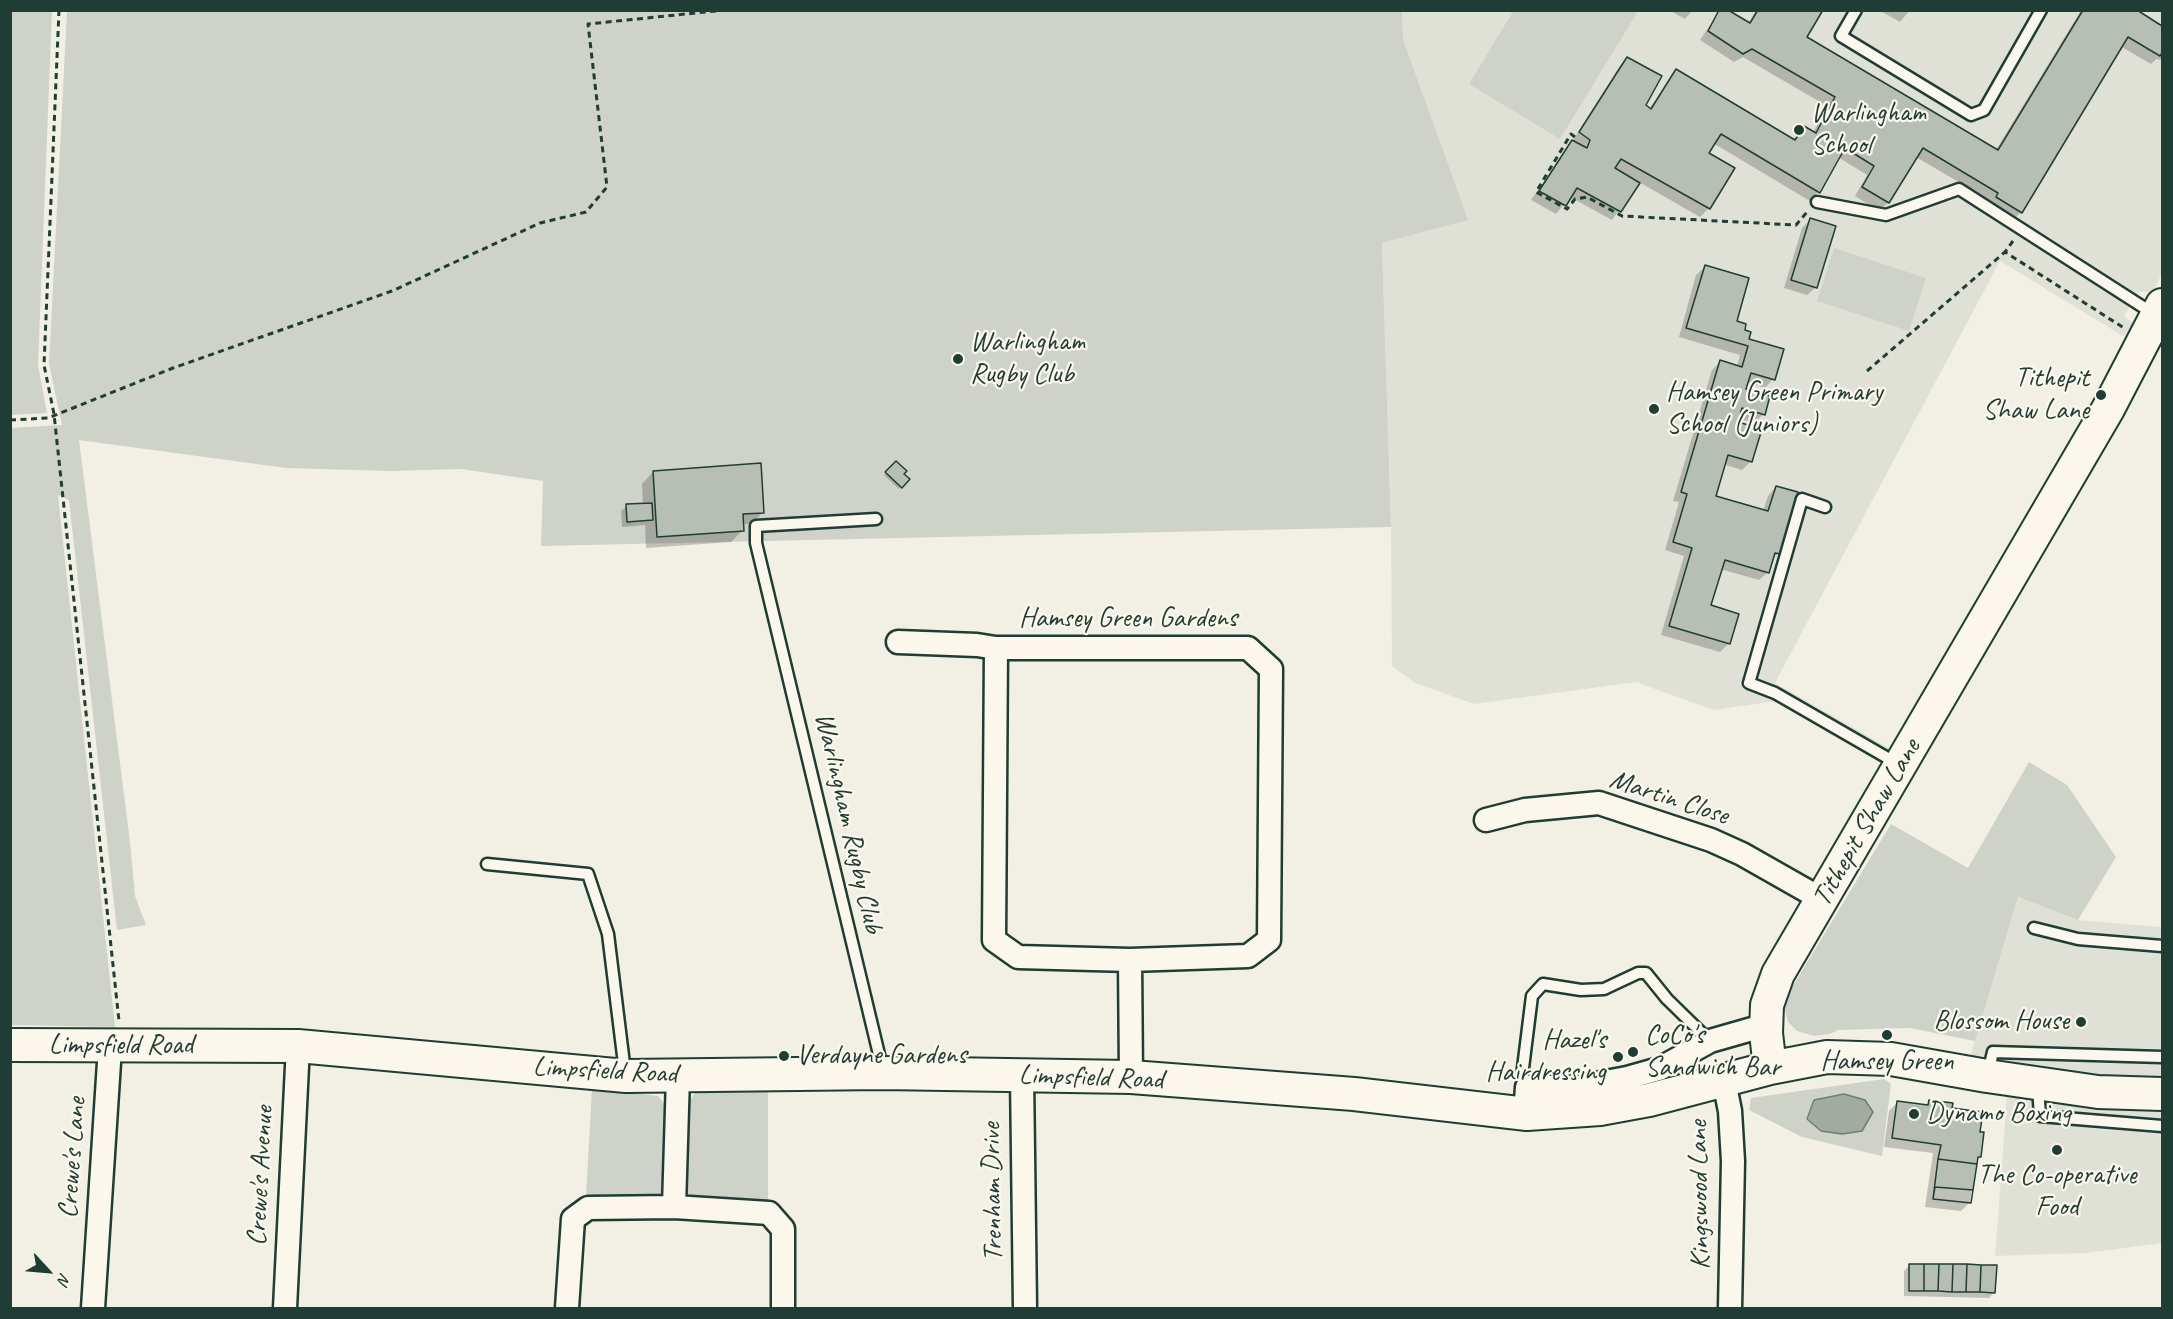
<!DOCTYPE html>
<html>
<head>
<meta charset="utf-8">
<style>
  body { margin:0 }
  #map { position:relative; width:2173px; height:1319px; overflow:hidden; background:#f2f0e5; font-family:Caveat,sans-serif }
  canvas { display:block }
  .frame { position:absolute; inset:0; border:12px solid #1f3d34; pointer-events:none }
  .north { position:absolute; left:18px; top:1241px; width:60px; height:60px; -webkit-text-stroke:4px #fbf7ec; paint-order:stroke; rotate:116deg; font-size:16px; font-weight:700; line-height:24px; text-align:center; color:#1f3d34 }
  .north::after { content:''; display:block; margin:auto; width:21px; height:27px; background:#1f3d34; clip-path:polygon(50% 0,100% 100%,50% 72%,0 100%) }
</style>
</head>
<body>
<div id="map">
<canvas width="2173" height="1319"></canvas>
<div class="frame"></div>
<div class="north">N</div>
</div>
<script>
const ctx = document.querySelector('canvas').getContext('2d');
ctx.lineJoin = 'round';
function paint(path, color) {
  ctx.fillStyle = color;
  ctx.fill(path, 'evenodd');
}
function toPath(rows) {
  const path = new Path2D();
  for (const r of rows) {
    path.moveTo(r[0], r[1]);
    for (let i = 2; i < r.length; i += 2) path.lineTo(r[i], r[i + 1]);
  }
  return path;
}
function trace(path, color, width, dash) {
  ctx.strokeStyle = color;
  ctx.lineWidth = width;
  ctx.lineCap = dash ? 'butt' : 'round';
  ctx.setLineDash(dash || []);
  ctx.stroke(path);
}
function drawText(font, color, halo, rows, align = 'center') {
  ctx.font = font + ' Caveat,sans-serif';
  ctx.lineWidth = 4.5;
  ctx.setLineDash([]);
  ctx.textBaseline = 'middle';
  ctx.strokeStyle = halo;
  ctx.fillStyle = color;
  for (const [text, x, y, turn = 0] of rows) {
    ctx.save();
    ctx.translate(x, y);
    ctx.rotate((+turn || 0) * Math.PI / 180);
    ctx.textAlign = isNaN(turn) ? turn : align;
    if (halo) ctx.strokeText(text, 0, 0);
    ctx.fillText(text, 0, 0);
    ctx.restore();
  }
}
paint(toPath([
  [1402,11,2162,11,2162,273,2153,292,2138,292,2133,299,2124,316,2134,324,2126,338,2000,261,1775,683,1894,751,1887,764,1777,701,1713,710,1636,682,1474,704,1415,683,1392,666,1391,527,1382,243,1467,220,1403,39],
  [2018,897,2078,920,2162,927,2162,1083,2049,1075,1970,1057],
  [2007,1096,2162,1107,2162,1243,2087,1253,1995,1256]
]), '#e0e1d6');
paint(toPath([
  [11,10,52,11,38,365,47,413,11,415],
  [1514,10,1638,11,1560,139,1469,84],
  [67,11,1402,11,1403,39,1468,220,1382,243,1391,527,541,546,543,481,461,469,390,471,286,468,79,440,130,842,135,896,146,925,117,930,69,500,58,495,115,1027,11,1025,11,428,62,425,49,364],
  [1834,248,1926,278,1909,331,1817,301],
  [2029,762,2067,785,2116,857,2078,920,2018,897,1975,1041,1910,1028,1838,1030,1830,1034,1814,1036,1797,1031,1788,1022,1784,1007,1788,994,1891,824,1968,868],
  [1884,1079,1891,1084,1882,1156,1802,1137,1749,1110,1751,1098],
  [592,1088,658,1096,668,1109,663,1194,652,1200,586,1196],
  [697,1091,768,1092,768,1204,694,1200,683,1190,686,1105]
]), '#cfd2c8');
const water = toPath([
  [1844,1094,1865,1100,1873,1112,1862,1131,1842,1134,1821,1131,1807,1119,1814,1100,1844,1094]
]);
paint(water, '#a2aba1');
trace(water, '#6e7f75', 1.5);
paint(toPath([
  [1669,10,1693,10,1685,19],
  [1720,10,1748,24,1756,10,1821,10,1805,38,1996,150,2080,12,2078,10,2134,10,2162,27,2162,60,2156,59,2151,64,2120,46,2021,212,2013,220,1989,206,1991,201,1916,157,1888,203,1879,211,1855,196,1867,175,1838,157,1818,192,1810,201,1713,143,1706,153,1733,168,1709,208,1700,217,1639,182,1612,220,1570,197,1556,214,1531,200,1572,142,1619,67,1627,58,1644,105,1649,109,1676,71,1793,140,1804,128,1813,133,1827,106,1743,57,1734,62,1700,40],
  [1879,10,1910,10,1900,22],
  [1811,219,1816,287,1807,295,1784,288,1802,228],
  [1705,267,1735,322,1773,379,1765,388,1746,382,1744,390,1763,414,1755,423,1737,418,1736,423,1751,461,1742,470,1723,464,1714,497,1763,511,1768,496,1776,487,1778,553,1772,560,1768,572,1759,580,1720,569,1709,606,1729,643,1720,652,1661,635,1684,556,1665,550,1679,502,1673,501,1712,370,1720,362,1737,367,1740,355,1679,337,1696,275],
  [896,463,908,479,899,489,884,475],
  [653,472,763,512,751,524,742,524,742,531,731,542,646,548,645,525,622,527,621,511,627,506,643,505,642,484],
  [1930,1102,1950,1110,1980,1156,1976,1160,1970,1202,1961,1211,1925,1207,1933,1153,1884,1147,1889,1111,1897,1103,1926,1106],
  [1910,1265,1994,1292,1989,1298,1904,1296,1904,1271]
]), '#0003');
const building = toPath([
  [1719,10,1728,10,1750,23,1758,10,1823,10,1807,37,1998,150,2083,10,2137,10,2162,26,2162,53,2160,56,2128,37,2022,213,1996,197,1998,193,1923,148,1889,203,1862,187,1874,166,1845,148,1820,193,1721,134,1709,153,1735,168,1710,209,1621,159,1615,168,1640,183,1621,212,1577,188,1566,206,1539,191,1572,140,1587,148,1590,140,1579,132,1627,57,1662,76,1646,105,1651,109,1676,69,1795,140,1804,126,1816,133,1835,97,1752,49,1743,54,1708,31,1719,10],
  [1810,218,1836,226,1817,288,1791,280,1810,218],
  [1705,265,1749,278,1737,321,1746,324,1745,330,1751,332,1749,339,1784,349,1775,380,1751,373,1746,389,1770,396,1765,415,1742,408,1738,422,1762,429,1752,462,1728,455,1716,496,1768,511,1776,486,1798,492,1780,554,1775,553,1769,573,1725,560,1711,605,1739,614,1730,644,1669,626,1692,548,1673,542,1687,494,1681,492,1720,360,1742,367,1748,346,1686,328,1705,265],
  [896,461,907,471,904,474,910,479,902,488,885,472,896,461],
  [761,463,764,513,743,514,744,531,657,537,653,471,761,463],
  [652,503,653,520,627,522,626,504,652,503],
  [1929,1100,1953,1103,1952,1108,1983,1112,1980,1132,1984,1132,1981,1157,1978,1157,1977,1164,1938,1159,1941,1145,1892,1138,1897,1101,1928,1105,1929,1100],
  [1938,1159,1977,1164,1971,1203,1933,1199,1938,1159],
  [1935,1187,1973,1190,1971,1203,1933,1199,1935,1187],
  [1909,1264,1924,1264,1924,1291,1909,1291,1909,1264],
  [1924,1264,1939,1264,1938,1291,1924,1291,1924,1264],
  [1939,1264,1953,1264,1952,1292,1938,1291,1939,1264],
  [1953,1264,1967,1264,1966,1292,1952,1292,1953,1264],
  [1967,1264,1981,1265,1980,1292,1966,1292,1967,1264],
  [1981,1265,1997,1265,1995,1293,1980,1292,1981,1265]
]);
paint(building, '#b7beb3');
trace(building, '#1f3d34', 1.5);
const lane = toPath([
  [1856,10,1841,36,1971,115,1984,110,2041,10],
  [1817,202,1886,215,1959,189,2154,314],
  [1825,507,1802,499,1749,683,1775,693,1898,764],
  [876,519,756,526,756,543,883,1071],
  [487,864,588,874,608,934,625,1072],
  [2034,928,2078,939,2162,946],
  [1988,1073,1993,1052,2162,1057],
  [1527,1087,1522,1076,1532,996,1543,984,1581,990,1604,989,1638,973,1646,973,1667,999,1710,1041],
  [2038,1087,2040,1116,2162,1126]
]);
const street = toPath([
  [898,642,977,645,996,648],
  [1486,820,1525,810,1599,803,1711,840,1742,854,1823,900],
  [1130,960,1248,956,1269,940,1271,669,1248,648,996,648,994,940,1018,957,1130,960,1131,1077],
  [1022,1075,1025,1308],
  [1724,1081,1730,1111,1733,1161,1730,1308],
  [1525,1114,1527,1087,1579,1087,1627,1078,1659,1069,1710,1041,1766,1025],
  [674,1207,678,1076],
  [93,1308,110,1047],
  [285,1308,298,1046],
  [567,1308,573,1219,588,1208,674,1207,769,1213,783,1229,783,1308]
]);
const secondary = toPath([
  [10,1045,298,1046,626,1076,883,1073,1131,1077,1354,1094,1527,1114,1600,1109,1649,1100,1770,1068,1827,1057,1891,1059,1987,1076,2098,1092,2162,1094],
  [1770,1068,1766,1033,1767,1005,1778,974,2108,409,2162,305]
]);
trace(lane, '#1f3d34', 15);
trace(street, '#1f3d34', 27);
trace(secondary, '#1f3d34', 36);
trace(toPath([
  [59,10,44,365,54,414,119,1021],
  [1575,137,1571,134,1536,192,1567,209,1575,199,1587,197,1622,216,1796,225,1807,212],
  [2013,241,2005,252,2124,328],
  [1867,371,2005,252],
  [10,420,48,418,173,368,392,291,540,223,586,212,607,187,588,24,725,10]
]), '#1f3d34', 3, [6, 4.5]);
trace(lane, '#fbf7ec', 10);
trace(street, '#fbf7ec', 22);
trace(secondary, '#fbf7ec', 32);
for (const [x, y, r, color] of [
  [1799,130,6,"#1f3d34"],
  [958,359,6,"#1f3d34"],
  [2101,395,6,"#1f3d34"],
  [1654,409,6,"#1f3d34"],
  [2081,1022,6,"#1f3d34"],
  [1887,1035,6,"#1f3d34"],
  [1633,1052,6,"#1f3d34"],
  [784,1056,6,"#1f3d34"],
  [1618,1057,6,"#1f3d34"],
  [1914,1114,6,"#1f3d34"],
  [2057,1150,6,"#1f3d34"]
]) {
  const dot = new Path2D();
  dot.arc(x, y, r, 0, 2 * Math.PI);
  ctx.fillStyle = color;
  ctx.fill(dot);
  trace(dot, '#fbf7ec', 2);
}
drawText('28px', '#1f3d34', '#fbf7ec', [
  ["Warlingham",1811,114],
  ["School",1811,146],
  ["Warlingham",970,343],
  ["Rugby Club",970,375],
  ["Tithepit",2089,379,"right"],
  ["Shaw Lane",2089,411,"right"],
  ["Hamsey Green Primary",1666,393],
  ["School (Juniors)",1666,425],
  ["Blossom House",2069,1022,"right"],
  ["CoCo's",1645,1036],
  ["Sandwich Bar",1645,1068],
  ["Hazel's",1606,1041,"right"],
  ["Hairdressing",1606,1073,"right"],
  ["Verdayne Gardens",796,1056],
  ["Hamsey Green",1887,1062,"center"],
  ["Dynamo Boxing",1926,1114],
  ["The Co-operative",2057,1176,"center"],
  ["Food",2057,1208,"center"]
], 'left');
drawText('28px', '#1f3d34', '#fbf7ec', [
  ["Hamsey Green Gardens",1128,619],
  ["Martin Close",1669,798,18],
  ["Warlingham Rugby Club",848,823,77],
  ["Tithepit Shaw Lane",1867,823,-60],
  ["Limpsfield Road",121,1046],
  ["Limpsfield Road",605,1071,3],
  ["Limpsfield Road",1091,1078,2],
  ["Crewe's Lane",73,1158,-86],
  ["Crewe's Avenue",261,1176,-87],
  ["Trenham Drive",993,1192,-91],
  ["Kingswood Lane",1700,1195,-91]
]);
</script>
</body>
</html>
